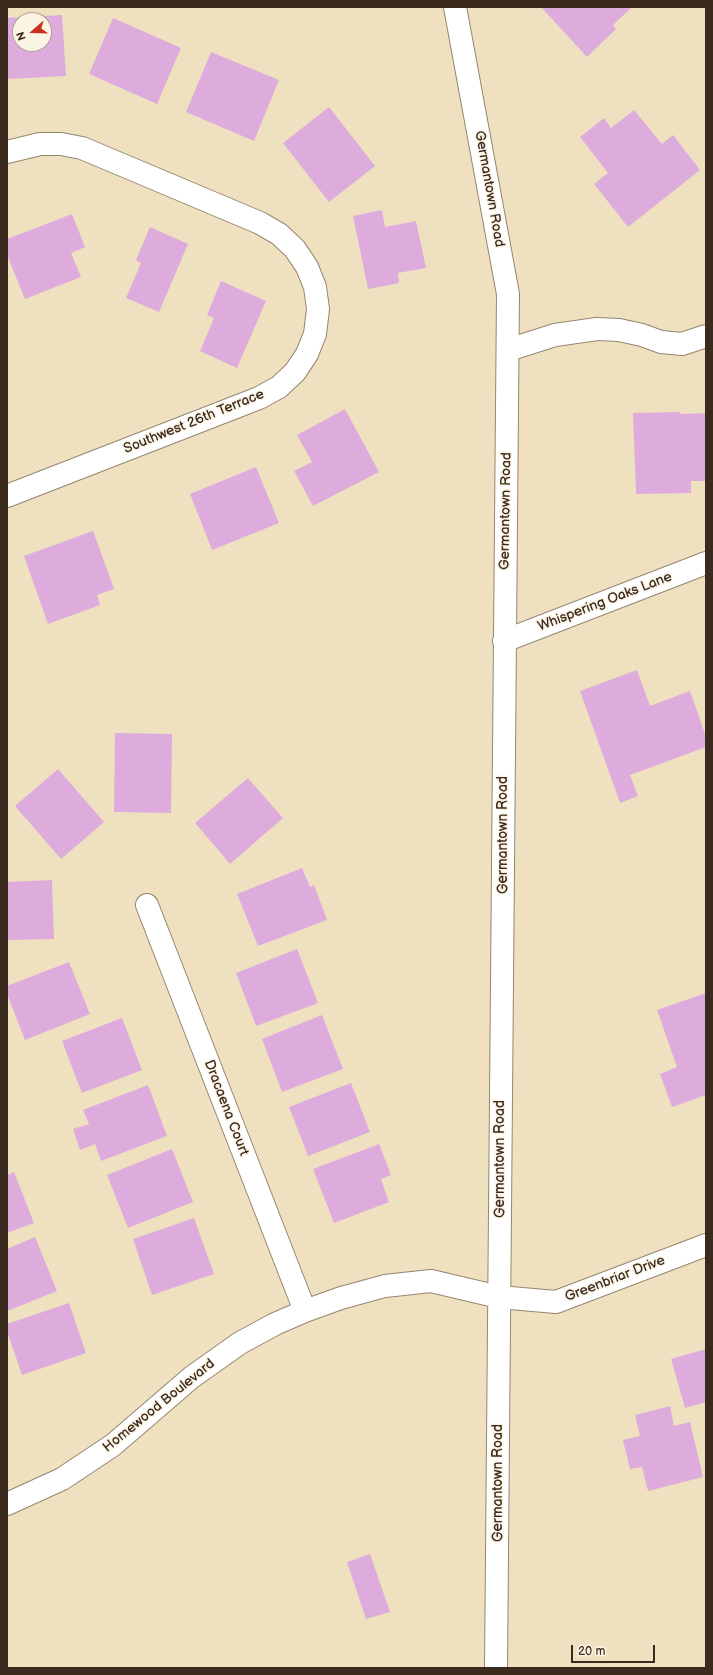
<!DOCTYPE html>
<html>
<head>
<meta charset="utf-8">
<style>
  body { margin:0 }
  #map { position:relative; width:713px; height:1675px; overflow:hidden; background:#efe1c0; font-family:"Balsamiq Sans",sans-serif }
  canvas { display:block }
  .frame { position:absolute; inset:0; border:8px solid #3b2a1e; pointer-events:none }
  .north { position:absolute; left:12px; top:12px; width:40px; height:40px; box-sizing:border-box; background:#fcf5e5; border:1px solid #afa495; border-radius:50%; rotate:250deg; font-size:11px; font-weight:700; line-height:16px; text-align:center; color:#3b2a1e }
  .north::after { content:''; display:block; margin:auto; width:14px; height:18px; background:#c8321e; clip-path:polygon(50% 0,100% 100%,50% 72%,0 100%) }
  .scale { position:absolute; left:571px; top:1645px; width:84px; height:18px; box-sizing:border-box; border:2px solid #3b2a1e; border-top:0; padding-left:5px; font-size:12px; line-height:14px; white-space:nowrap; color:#3b2a1e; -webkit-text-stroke:3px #fcf5e5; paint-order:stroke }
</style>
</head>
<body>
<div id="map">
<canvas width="713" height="1675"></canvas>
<div class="frame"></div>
<div class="north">N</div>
<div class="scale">20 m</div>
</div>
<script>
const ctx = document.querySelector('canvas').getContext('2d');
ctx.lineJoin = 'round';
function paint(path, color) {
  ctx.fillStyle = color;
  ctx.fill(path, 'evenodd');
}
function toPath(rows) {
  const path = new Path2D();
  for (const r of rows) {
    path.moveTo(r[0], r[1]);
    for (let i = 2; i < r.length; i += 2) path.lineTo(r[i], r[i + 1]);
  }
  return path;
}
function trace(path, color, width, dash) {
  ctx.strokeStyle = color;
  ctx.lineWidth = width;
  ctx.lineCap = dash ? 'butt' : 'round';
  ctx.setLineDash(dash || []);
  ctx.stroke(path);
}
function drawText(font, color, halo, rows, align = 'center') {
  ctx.font = font + ' "Balsamiq Sans",sans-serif';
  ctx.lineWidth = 3;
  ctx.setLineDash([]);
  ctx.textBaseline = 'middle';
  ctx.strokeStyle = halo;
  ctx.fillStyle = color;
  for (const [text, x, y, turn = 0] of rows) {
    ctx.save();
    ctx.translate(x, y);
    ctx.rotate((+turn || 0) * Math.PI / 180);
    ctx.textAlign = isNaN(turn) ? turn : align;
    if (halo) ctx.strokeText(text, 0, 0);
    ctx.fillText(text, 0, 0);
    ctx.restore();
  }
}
paint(toPath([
  [541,7,632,7,613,25,616,29,587,57],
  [62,15,66,76,7,79,7,18],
  [20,20,44,20,44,44,20,44],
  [113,18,181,48,157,104,89,74],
  [211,52,279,80,254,141,186,112],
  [329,107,375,166,329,202,283,143],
  [634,110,662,144,673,135,700,170,628,227,594,184,608,173,580,137,604,118,611,128],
  [382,210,385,227,416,221,426,268,398,273,399,283,368,289,353,216],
  [72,214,85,247,71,253,81,277,25,299,7,255,7,239],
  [150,227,188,244,159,312,126,298,141,263,136,260],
  [221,281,266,301,237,368,200,351,214,318,207,315],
  [345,409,379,472,313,506,294,471,312,462,297,435],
  [679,412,680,414,706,413,706,481,691,481,691,493,636,494,633,413],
  [256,467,279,523,212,550,190,494],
  [93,531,114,589,97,595,100,605,48,624,24,556],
  [637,670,650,706,690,691,706,737,706,747,630,775,638,796,620,803,580,691],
  [115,733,172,734,171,813,114,812],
  [58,769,104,822,61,859,15,806],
  [248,778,283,818,230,864,195,823],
  [302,868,310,887,314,885,327,920,258,946,237,894],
  [52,880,54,939,7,940,7,882],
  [297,949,318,1003,256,1026,236,973],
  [69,962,90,1014,25,1040,7,994,7,986],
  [706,993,706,1095,672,1107,660,1074,677,1067,657,1010],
  [322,1015,343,1069,282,1092,262,1039],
  [122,1018,142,1070,82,1093,62,1041],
  [351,1083,370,1132,308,1156,289,1107],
  [148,1085,167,1136,101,1161,95,1144,80,1150,73,1129,89,1124,83,1110],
  [379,1144,391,1175,381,1179,389,1202,334,1223,313,1169],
  [172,1149,193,1202,128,1228,107,1175],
  [14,1172,34,1223,7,1233,7,1175],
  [194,1218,214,1274,152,1295,133,1239],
  [35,1237,57,1291,7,1311,7,1249],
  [69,1303,86,1353,22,1375,7,1331,7,1324],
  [706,1349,706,1402,685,1408,671,1359],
  [670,1406,674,1426,690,1422,703,1477,648,1491,642,1467,630,1469,623,1440,640,1436,635,1415],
  [370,1554,390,1612,366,1619,347,1562]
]), '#ddacdc');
const minor = toPath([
  [455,7,508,294,496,1668],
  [7,152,40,144,61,144,82,148,260,223,279,234,295,249,307,267,315,287,318,309,315,334,307,354,295,372,279,387,259,398,7,496],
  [508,350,555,335,597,329,619,330,642,335,661,342,682,344,706,336],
  [504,641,706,563],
  [147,905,305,1311],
  [7,1504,62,1479,113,1445,192,1377,240,1343,275,1324,305,1311,341,1298,385,1286,431,1281,499,1297,556,1302,706,1245]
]);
trace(minor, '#95866f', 24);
trace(minor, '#fff', 22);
drawText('14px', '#3b2a1e', '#fcf5e5', [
  ["Germantown Road",489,189,80],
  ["Southwest 26th Terrace",194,422,-22],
  ["Germantown Road",506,511,-89],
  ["Whispering Oaks Lane",605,602,-21],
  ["Germantown Road",503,835,-90],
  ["Dracaena Court",226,1108,69],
  ["Germantown Road",500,1159,-90],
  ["Greenbriar Drive",615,1279,-21],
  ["Homewood Boulevard",159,1406,-39],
  ["Germantown Road",498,1483,-90]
]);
</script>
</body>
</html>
